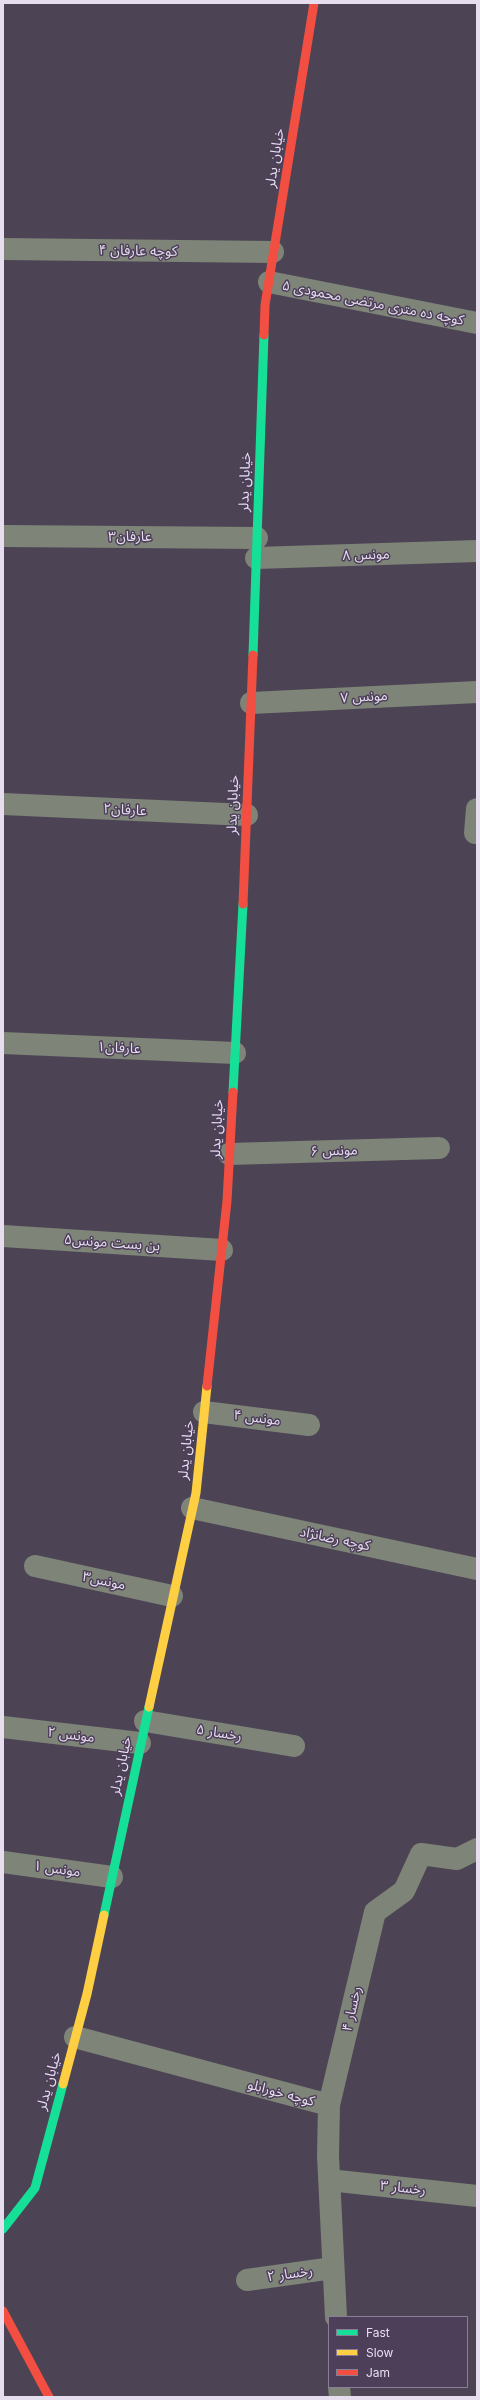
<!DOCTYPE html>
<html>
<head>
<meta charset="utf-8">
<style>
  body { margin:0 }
  #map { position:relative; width:480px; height:2400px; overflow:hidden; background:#4c4454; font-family:Inter,sans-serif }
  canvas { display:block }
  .frame { position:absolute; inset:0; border:4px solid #e6ddef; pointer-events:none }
  .legend { position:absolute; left:328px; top:2316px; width:140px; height:72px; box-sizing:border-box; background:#4d3e5a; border:1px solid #8a7e96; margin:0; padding:5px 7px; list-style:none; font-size:12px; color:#e6ddef }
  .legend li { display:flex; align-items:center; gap:8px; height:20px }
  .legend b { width:20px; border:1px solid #8a7e96 }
</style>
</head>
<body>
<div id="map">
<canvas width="480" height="2400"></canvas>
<div class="frame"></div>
<ul class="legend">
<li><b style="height:5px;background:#16e098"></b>Fast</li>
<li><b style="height:5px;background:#ffcf43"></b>Slow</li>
<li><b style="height:5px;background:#f24e42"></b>Jam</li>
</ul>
</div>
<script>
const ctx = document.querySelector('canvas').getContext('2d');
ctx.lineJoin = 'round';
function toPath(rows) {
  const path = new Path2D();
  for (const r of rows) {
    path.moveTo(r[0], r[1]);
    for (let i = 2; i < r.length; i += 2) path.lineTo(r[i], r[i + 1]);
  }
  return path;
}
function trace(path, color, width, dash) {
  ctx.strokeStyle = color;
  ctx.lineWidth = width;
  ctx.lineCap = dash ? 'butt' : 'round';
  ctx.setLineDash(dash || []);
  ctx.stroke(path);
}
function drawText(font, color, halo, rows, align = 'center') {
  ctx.font = font + ' Inter,"Noto Sans Arabic",sans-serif';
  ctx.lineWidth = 3;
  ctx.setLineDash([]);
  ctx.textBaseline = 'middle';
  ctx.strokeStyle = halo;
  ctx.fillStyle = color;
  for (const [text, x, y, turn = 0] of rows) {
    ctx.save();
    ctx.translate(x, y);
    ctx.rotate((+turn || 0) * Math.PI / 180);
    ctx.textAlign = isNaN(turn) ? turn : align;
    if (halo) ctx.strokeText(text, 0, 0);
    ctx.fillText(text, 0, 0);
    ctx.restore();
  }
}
trace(toPath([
  [3,249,273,252],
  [269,282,477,323],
  [3,536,257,538],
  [256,558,477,551],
  [251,703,477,692],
  [3,804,247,815],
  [475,833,477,809],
  [3,1043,235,1053],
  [229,1154,439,1148],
  [3,1236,222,1250],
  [204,1412,309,1425],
  [192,1508,477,1569],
  [35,1566,172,1596],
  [145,1721,294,1746],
  [3,1727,140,1743],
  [3,1862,112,1877],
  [75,2037,329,2105,328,2156,336,2317],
  [329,2105,375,1912,404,1891,421,1854,457,1859,477,1849],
  [329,2180,477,2196],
  [247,2280,333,2268],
  [339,2387,340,2397]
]), '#7e8478', 22);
trace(toPath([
  [253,655,264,335],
  [233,1092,243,904],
  [104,1915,149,1707],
  [3,2229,35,2188,63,2084]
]), '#16e098', 9);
trace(toPath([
  [149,1707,196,1493,207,1386],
  [63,2084,87,1994,104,1915]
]), '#ffcf43', 9);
trace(toPath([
  [264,335,265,305,314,3],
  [243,904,253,655],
  [207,1386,227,1201,233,1092],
  [3,2311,49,2397]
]), '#f24e42', 9);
drawText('14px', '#e6ddef', '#4d3e5a', [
  ["خیابان یدلر",275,158,-81],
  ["کوچه عارفان ۴",138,251,1],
  ["کوچه ده متری مرتضی محمودی ۵",373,303,11],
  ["خیابان یدلر",245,482,-88],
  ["عارفان۳",130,537],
  ["مونس ۸",366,555,-2],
  ["مونس ۷",364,697,-3],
  ["خیابان یدلر",233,805,-88],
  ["عارفان۲",125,810,3],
  ["عارفان۱",119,1048,3],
  ["خیابان یدلر",217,1129,-87],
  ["مونس ۶",334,1151,-2],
  ["بن بست مونس۵",112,1243,4],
  ["مونس ۴",257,1418,7],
  ["خیابان یدلر",186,1450,-84],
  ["کوچه رضانژاد",335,1539,12],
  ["مونس۳",104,1581,12],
  ["رخسار ۵",219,1733,9],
  ["مونس ۲",71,1735,7],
  ["خیابان یدلر",121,1766,-78],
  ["مونس ۱",57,1869,8],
  ["رخسار ۴",352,2009,-77],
  ["خیابان یدلر",49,2081,-75],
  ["کوچه خورابلو",281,2093,15],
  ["رخسار ۳",403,2188,6],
  ["رخسار ۲",290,2274,-8]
]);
</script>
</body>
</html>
